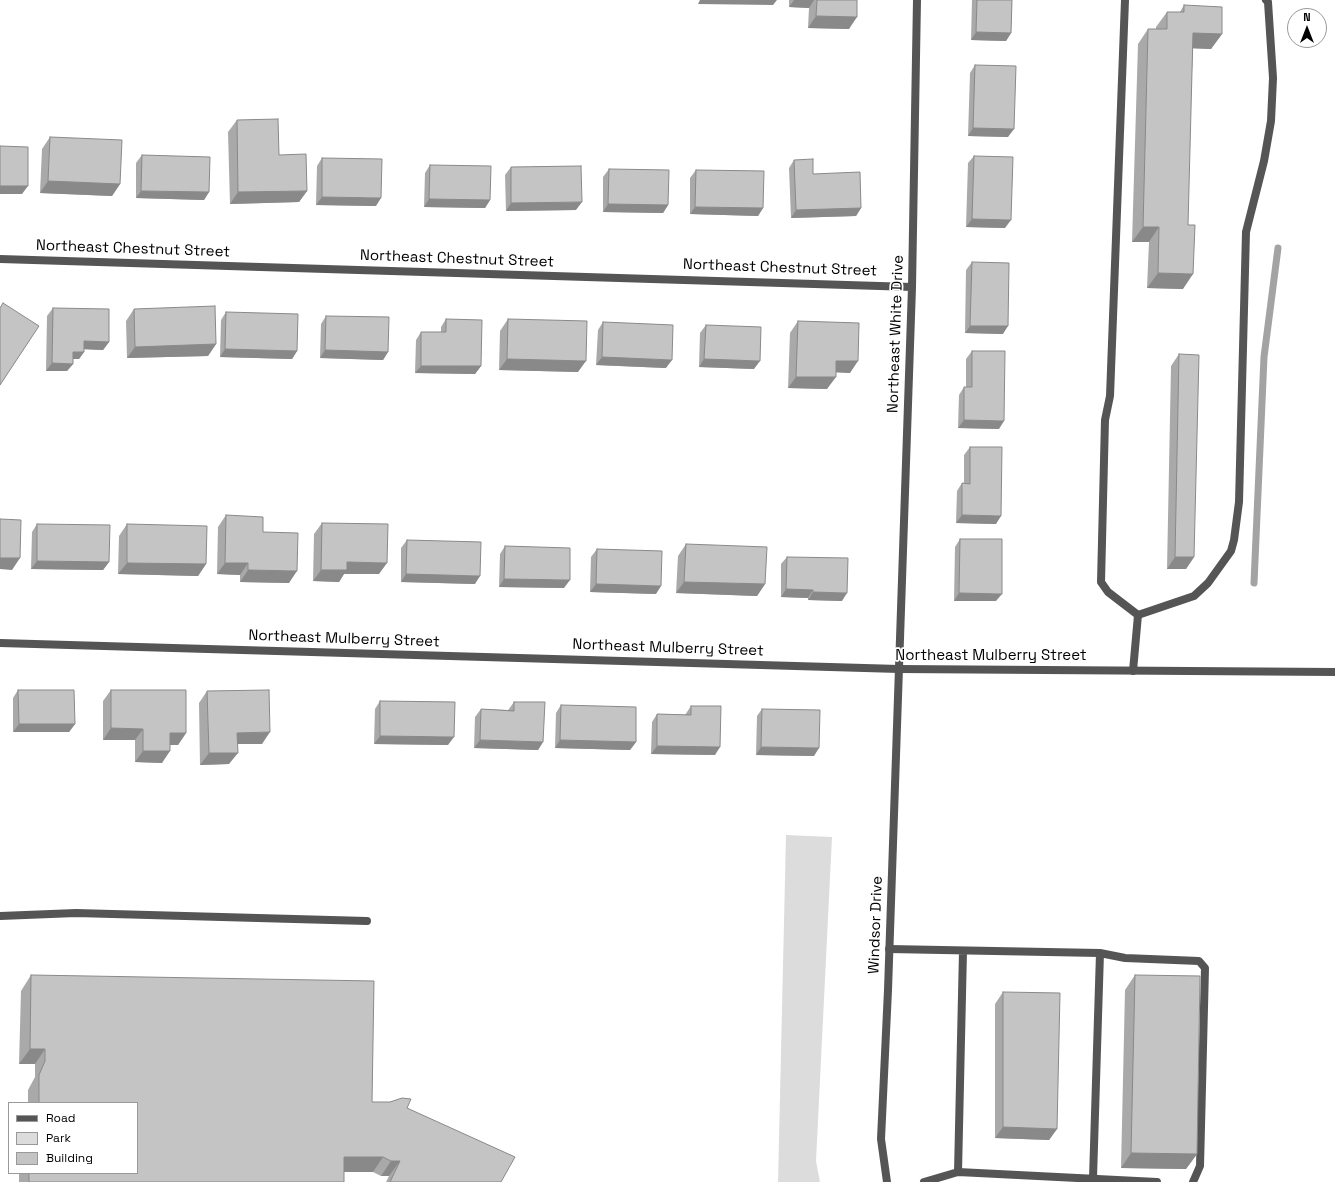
<!DOCTYPE html>
<html>
<head>
<meta charset="utf-8">
<style>
  body { margin:0 }
  #map { position:relative; width:1335px; height:1182px; overflow:hidden; background:#fff; font-family:"Space Grotesk",sans-serif }
  canvas { display:block }
  .legend { position:absolute; left:8px; top:1102px; width:130px; height:72px; box-sizing:border-box; background:#fff; border:1px solid #999; margin:0; padding:5px 7px; list-style:none; font-size:12px; color:#000 }
  .legend li { display:flex; align-items:center; gap:8px; height:20px }
  .legend b { width:20px; border:1px solid #999 }
  .north { position:absolute; left:1287px; top:8px; width:40px; height:40px; box-sizing:border-box; background:#fff; border:1px solid #999; border-radius:50%; rotate:0deg; font-size:11px; font-weight:700; line-height:16px; text-align:center; color:#000 }
  .north::after { content:''; display:block; margin:auto; width:14px; height:18px; background:#000; clip-path:polygon(50% 0,100% 100%,50% 72%,0 100%) }
</style>
</head>
<body>
<div id="map">
<canvas width="1335" height="1182"></canvas>
<ul class="legend">
<li><b style="height:5px;background:#555"></b>Road</li>
<li><b style="height:11px;background:#dcdcdc"></b>Park</li>
<li><b style="height:11px;background:#c4c4c4"></b>Building</li>
</ul>
<div class="north">N</div>
</div>
<script>
const ctx = document.querySelector('canvas').getContext('2d');
ctx.lineJoin = 'round';
function paint(path, color) {
  ctx.fillStyle = color;
  ctx.fill(path, 'evenodd');
}
function toPath(rows) {
  const path = new Path2D();
  for (const r of rows) {
    path.moveTo(r[0], r[1]);
    for (let i = 2; i < r.length; i += 2) path.lineTo(r[i], r[i + 1]);
  }
  return path;
}
function trace(path, color, width, dash) {
  ctx.strokeStyle = color;
  ctx.lineWidth = width;
  ctx.lineCap = dash ? 'butt' : 'round';
  ctx.setLineDash(dash || []);
  ctx.stroke(path);
}
function drawText(font, color, halo, rows, align = 'center') {
  ctx.font = font + ' "Space Grotesk",sans-serif';
  ctx.lineWidth = 3.5;
  ctx.setLineDash([]);
  ctx.textBaseline = 'middle';
  ctx.strokeStyle = halo;
  ctx.fillStyle = color;
  for (const [text, x, y, turn = 0] of rows) {
    ctx.save();
    ctx.translate(x, y);
    ctx.rotate((+turn || 0) * Math.PI / 180);
    ctx.textAlign = isNaN(turn) ? turn : align;
    if (halo) ctx.strokeText(text, 0, 0);
    ctx.fillText(text, 0, 0);
    ctx.restore();
  }
}
paint(toPath([
  [786,835,832,837,816,1161,820,1182,778,1182]
]), '#dcdcdc');
trace(toPath([
  [1254,583,1264,357,1278,248]
]), '#a3a3a3', 7);
trace(toPath([
  [1125,0,1110,396,1105,420,1101,582,1108,592,1138,615],
  [1138,615,1194,596,1208,583,1231,551,1234,540,1239,502,1246,232,1264,161,1271,121,1273,78,1268,2,1266,0],
  [1133,671,1138,615],
  [0,916,76,913,367,921],
  [889,949,1100,953,1093,1178],
  [1100,953,1125,958,1199,961,1205,968,1200,1166,1193,1182],
  [958,1172,1157,1182],
  [924,1182,958,1172,963,951]
]), '#555', 8);
trace(toPath([
  [0,259,912,287],
  [887,1182,881,1139,888,990,912,287,917,0]
]), '#555', 8);
trace(toPath([
  [0,643,899,669,1335,672]
]), '#555', 8);
paint(toPath([
  [789,0,857,0,849,29,808,28,809,8,789,7],
  [972,0,1012,0,1011,33,1006,41,971,40],
  [1184,5,1222,34,1211,49,1193,48,1183,289,1147,288,1149,242,1132,242,1138,44,1148,29,1156,29,1156,27,1167,12,1180,12],
  [975,65,1008,137,968,136,970,73],
  [237,120,279,155,307,191,299,202,230,204,228,132],
  [50,137,120,184,112,196,40,193,42,149],
  [142,155,209,192,204,200,136,198,136,163],
  [974,156,1005,228,966,227,968,163],
  [322,158,376,206,316,205,317,166],
  [794,160,861,208,856,216,791,218,789,168],
  [430,165,490,200,485,208,424,207,425,173],
  [511,167,576,210,506,211,505,175],
  [609,169,668,205,663,213,603,212,603,177],
  [696,170,763,208,758,216,690,214,690,178],
  [972,262,1003,334,965,333,966,270],
  [53,308,109,342,103,350,84,349,84,352,79,359,73,359,73,364,67,371,46,371,47,316],
  [134,309,216,344,208,356,127,358,126,321],
  [226,312,297,351,292,359,220,357,221,320],
  [326,316,388,352,383,360,320,358,321,324],
  [446,319,481,366,475,374,415,373,416,340,421,332,441,332,441,327],
  [508,319,578,372,499,370,500,331],
  [798,321,850,373,836,372,827,389,788,388,790,333],
  [603,322,666,368,596,365,598,330],
  [706,325,754,369,699,367,700,333],
  [972,351,999,429,958,428,959,395,964,387,966,387,966,359],
  [1179,354,1194,557,1186,569,1167,569,1171,366],
  [970,447,996,524,956,523,957,491,962,483,964,483,964,455],
  [226,515,263,532,289,583,240,582,240,575,217,574,218,527],
  [322,523,379,574,344,574,339,582,313,581,314,534],
  [37,524,109,562,103,570,31,569,32,532],
  [127,524,206,564,198,576,118,574,119,536],
  [960,539,996,601,954,601,955,547],
  [407,540,475,584,401,582,401,548],
  [686,544,765,584,757,596,676,593,678,556],
  [505,546,564,588,499,587,500,554],
  [597,549,656,594,590,592,591,557],
  [787,557,842,601,808,600,808,598,781,597,781,564],
  [18,690,75,724,69,732,13,732,13,698],
  [111,690,186,733,178,745,170,745,162,763,135,762,135,740,103,740,103,701],
  [207,691,262,744,237,744,229,764,200,765,199,703],
  [380,701,448,745,374,744,375,709],
  [514,702,543,742,538,750,474,748,475,717,481,709,508,710,509,709],
  [561,705,636,742,630,750,555,748,556,713],
  [691,706,715,755,651,754,652,722,657,714,685,715],
  [762,709,814,756,756,755,757,716],
  [31,975,372,1102,407,1108,501,1182,386,1182,389,1176,381,1176,373,1172,344,1172,344,1182,19,1182,19,1173,137,1173,137,1103,28,1103,28,1090,35,1077,35,1064,19,1064,21,991],
  [1135,975,1197,1154,1186,1169,1121,1168,1125,990],
  [1003,992,1057,1129,1049,1140,995,1138,995,1004]
]), '#a9a9a9');
paint(toPath([
  [700,0,777,0,773,5,698,4],
  [794,0,814,0,809,8,789,7],
  [816,16,857,17,849,29,808,28],
  [976,32,1011,33,1006,41,971,40],
  [1193,33,1222,34,1211,49,1182,48],
  [973,128,1014,129,1008,137,968,136],
  [48,181,120,184,112,196,40,193],
  [0,186,28,186,22,194,0,194],
  [141,191,209,192,204,200,136,198],
  [307,191,299,202,230,204,238,192],
  [322,197,381,198,376,206,316,205],
  [429,199,490,200,485,208,424,207],
  [582,202,576,210,506,211,511,203],
  [608,204,668,205,663,213,603,212],
  [695,207,763,208,758,216,690,214],
  [861,208,856,216,791,218,796,210],
  [972,219,1011,220,1005,228,966,227],
  [1143,227,1159,227,1149,242,1132,242],
  [1158,273,1193,274,1183,289,1147,288],
  [970,326,1008,326,1003,334,965,333],
  [84,341,109,342,103,350,79,349],
  [216,344,208,356,127,358,135,347],
  [225,349,297,351,292,359,220,357],
  [325,350,388,352,383,360,320,358],
  [73,352,84,352,79,359,68,359],
  [602,357,672,360,666,368,596,365],
  [507,359,586,361,578,372,499,370],
  [704,359,760,361,754,369,699,367],
  [836,361,858,361,850,373,828,372],
  [52,363,73,364,67,371,46,371],
  [421,366,481,366,475,374,415,373],
  [796,377,836,377,827,389,788,388],
  [964,420,1004,421,999,429,958,428],
  [962,515,1001,516,996,524,956,523],
  [1175,557,1194,557,1186,569,1167,569],
  [0,558,20,558,12,570,0,569],
  [37,561,109,562,103,570,31,569],
  [347,562,387,563,379,574,344,574,339,582,313,581,321,570],
  [127,563,206,564,198,576,118,574],
  [225,563,248,563,240,575,217,574],
  [248,570,297,571,289,583,240,582],
  [406,574,480,576,475,584,401,582],
  [504,579,570,580,564,588,499,587],
  [684,582,765,584,757,596,676,593],
  [596,584,661,586,656,594,590,592],
  [786,589,813,590,808,598,781,597],
  [813,592,847,593,842,601,808,600],
  [959,593,1002,594,996,601,954,601],
  [19,724,75,724,69,732,13,732],
  [111,728,143,729,135,740,103,740],
  [270,732,262,744,229,744,237,733],
  [170,733,186,733,178,745,162,745],
  [380,736,454,737,448,745,374,744],
  [480,740,543,742,538,750,474,748],
  [560,740,636,742,630,750,555,748],
  [657,746,720,747,715,755,651,754],
  [761,747,819,748,814,756,756,755],
  [143,751,170,751,162,763,135,762],
  [209,753,238,753,229,764,200,765],
  [30,1049,45,1049,35,1064,19,1064],
  [1003,1127,1057,1129,1049,1140,995,1138],
  [1131,1153,1197,1154,1186,1169,1121,1168],
  [344,1157,383,1157,373,1172,334,1172],
  [391,1161,400,1161,389,1176,381,1176]
]), '#898989');
const building = toPath([
  [817,0,857,0,857,17,816,16,817,0],
  [977,0,1012,0,1011,33,976,32,977,0],
  [1184,5,1222,7,1222,34,1193,33,1188,225,1195,225,1193,274,1158,273,1159,227,1143,227,1148,29,1167,29,1167,12,1184,12,1184,5],
  [975,65,1016,66,1014,129,973,128,975,65],
  [278,119,279,155,306,154,307,191,238,192,237,120,278,119],
  [50,137,122,140,120,184,48,181,50,137],
  [0,146,28,147,28,186,0,186,0,146],
  [142,155,210,157,209,192,141,191,142,155],
  [974,156,1013,157,1011,220,972,219,974,156],
  [322,158,382,159,381,198,322,197,322,158],
  [813,159,813,174,860,172,861,208,796,210,794,160,813,159],
  [430,165,491,166,490,200,429,199,430,165],
  [581,166,582,202,511,203,511,167,581,166],
  [609,169,669,170,668,205,608,204,609,169],
  [696,170,764,171,763,208,695,207,696,170],
  [972,262,1009,263,1008,326,970,326,972,262],
  [3,303,39,326,0,385,0,308,3,303],
  [215,306,216,344,135,347,134,309,215,306],
  [53,308,109,309,109,342,84,341,84,352,73,352,73,364,52,363,53,308],
  [226,312,298,314,297,351,225,349,226,312],
  [326,316,389,317,388,352,325,350,326,316],
  [446,319,482,320,481,366,421,366,421,332,446,332,446,319],
  [508,319,587,321,586,361,507,359,508,319],
  [798,321,859,323,858,361,836,361,836,377,796,377,798,321],
  [603,322,673,325,672,360,602,357,603,322],
  [706,325,761,327,760,361,704,359,706,325],
  [972,351,1005,351,1004,421,964,420,964,387,972,387,972,351],
  [1179,354,1199,355,1194,557,1175,557,1179,354],
  [970,447,1002,447,1001,516,962,515,962,483,970,484,970,447],
  [226,515,263,517,263,532,298,533,297,571,248,570,248,563,225,563,226,515],
  [0,519,21,520,20,558,0,558,0,519],
  [322,523,388,524,387,563,347,562,347,570,321,570,322,523],
  [37,524,110,525,109,562,37,561,37,524],
  [127,524,207,526,206,564,127,563,127,524],
  [960,539,1002,539,1002,594,959,593,960,539],
  [407,540,481,542,480,576,406,574,407,540],
  [686,544,767,547,765,584,684,582,686,544],
  [505,546,570,548,570,580,504,579,505,546],
  [597,549,662,551,661,586,596,584,597,549],
  [787,557,848,558,847,593,813,592,813,590,786,589,787,557],
  [18,690,74,690,75,724,19,724,18,690],
  [111,690,186,690,186,733,170,733,170,751,143,751,143,729,111,728,111,690],
  [269,690,270,732,237,733,238,753,209,753,207,691,269,690],
  [380,701,455,702,454,737,380,736,380,701],
  [514,702,545,702,543,742,480,740,481,709,514,711,514,702],
  [561,705,636,707,636,742,560,740,561,705],
  [691,706,721,706,720,747,657,746,657,714,691,715,691,706],
  [762,709,820,710,819,748,761,747,762,709],
  [31,975,374,981,372,1102,390,1102,402,1098,411,1099,407,1108,515,1157,501,1182,390,1182,400,1161,391,1161,383,1157,344,1157,344,1182,29,1182,29,1173,137,1173,137,1103,39,1103,39,1075,45,1061,45,1049,30,1049,31,975],
  [1135,975,1200,976,1197,1154,1131,1153,1135,975],
  [1003,992,1060,993,1057,1129,1003,1127,1003,992]
]);
paint(building, '#c4c4c4');
trace(building, '#898989', 1);
drawText('15px', '#000', '#fff', [
  ["Northeast Chestnut Street",133,249,2],
  ["Northeast Chestnut Street",457,259,2],
  ["Northeast Chestnut Street",780,268,2],
  ["Northeast White Drive",896,334,-88],
  ["Northeast Mulberry Street",344,639,2],
  ["Northeast Mulberry Street",668,648,2],
  ["Northeast Mulberry Street",991,656],
  ["Windsor Drive",876,925,-88]
]);
</script>
</body>
</html>
